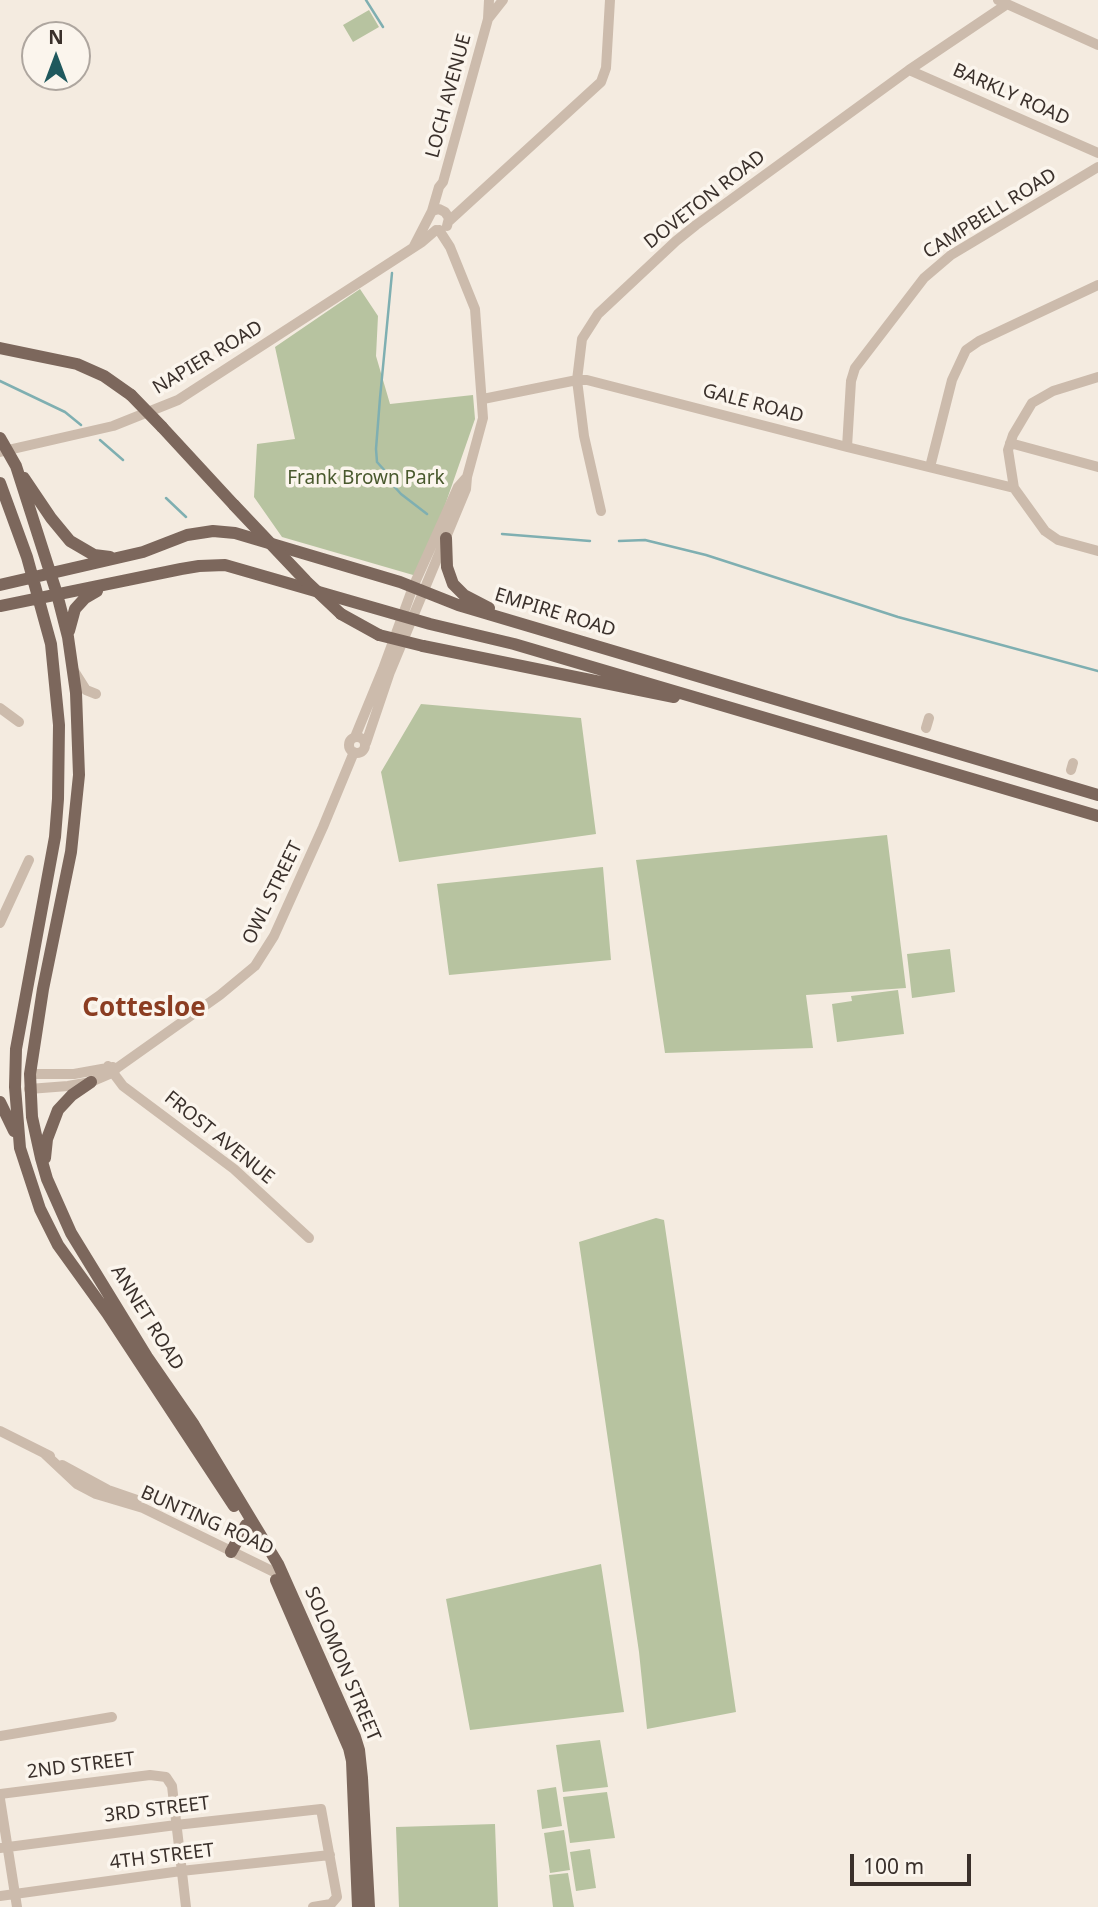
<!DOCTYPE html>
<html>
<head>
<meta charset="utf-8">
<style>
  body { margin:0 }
  #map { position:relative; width:1098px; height:1907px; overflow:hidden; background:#f4ebe0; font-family:"Noto Sans",sans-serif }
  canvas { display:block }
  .north { position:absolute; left:21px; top:21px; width:70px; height:70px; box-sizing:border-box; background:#fbf5ed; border:2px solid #aea69f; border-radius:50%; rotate:0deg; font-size:19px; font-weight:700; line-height:28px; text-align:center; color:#3a302b }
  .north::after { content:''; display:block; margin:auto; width:24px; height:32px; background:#1f585d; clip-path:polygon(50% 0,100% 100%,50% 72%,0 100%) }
  .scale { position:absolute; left:850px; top:1854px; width:121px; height:32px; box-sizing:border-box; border:4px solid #3a302b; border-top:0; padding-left:9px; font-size:21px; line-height:24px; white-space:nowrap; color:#3a302b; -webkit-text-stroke:5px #fbf5ed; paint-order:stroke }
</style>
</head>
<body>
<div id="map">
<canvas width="1098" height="1907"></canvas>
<div class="north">N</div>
<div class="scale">100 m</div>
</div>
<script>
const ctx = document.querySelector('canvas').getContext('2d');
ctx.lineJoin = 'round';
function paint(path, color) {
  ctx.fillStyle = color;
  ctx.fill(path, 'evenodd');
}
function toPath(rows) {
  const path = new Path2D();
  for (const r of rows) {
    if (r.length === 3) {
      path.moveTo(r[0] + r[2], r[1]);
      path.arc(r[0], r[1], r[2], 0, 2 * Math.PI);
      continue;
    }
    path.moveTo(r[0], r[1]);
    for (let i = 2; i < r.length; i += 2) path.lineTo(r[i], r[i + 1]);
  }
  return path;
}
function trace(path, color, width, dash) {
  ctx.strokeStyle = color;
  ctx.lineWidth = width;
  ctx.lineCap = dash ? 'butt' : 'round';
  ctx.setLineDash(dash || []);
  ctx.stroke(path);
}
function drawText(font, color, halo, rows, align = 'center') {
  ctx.font = font + ' "Noto Sans",sans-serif';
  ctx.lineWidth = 7;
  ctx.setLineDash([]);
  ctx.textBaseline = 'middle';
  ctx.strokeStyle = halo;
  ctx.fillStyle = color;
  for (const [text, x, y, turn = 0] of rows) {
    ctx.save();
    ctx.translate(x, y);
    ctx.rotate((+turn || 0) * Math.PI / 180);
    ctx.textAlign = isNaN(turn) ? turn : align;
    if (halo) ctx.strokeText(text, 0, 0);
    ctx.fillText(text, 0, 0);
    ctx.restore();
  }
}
paint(toPath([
  [369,10,379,27,353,42,343,25],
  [360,289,378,316,376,356,390,404,473,395,475,419,420,577,282,537,254,497,257,444,295,439,275,347],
  [421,704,581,718,596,834,399,862,381,772],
  [887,835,906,988,806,995,813,1048,665,1053,636,860],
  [603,867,611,960,449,975,437,884],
  [950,949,955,992,912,998,907,954],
  [898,990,904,1034,837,1042,832,1004,852,1001,851,996],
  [656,1218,664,1220,736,1712,647,1729,639,1652,579,1242],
  [601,1564,624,1712,470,1730,446,1599],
  [600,1740,608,1787,563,1792,556,1745],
  [556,1787,562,1826,542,1829,537,1790],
  [607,1792,615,1838,570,1843,563,1797],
  [495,1824,498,1907,399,1907,396,1827],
  [564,1830,570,1870,550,1873,544,1833],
  [590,1849,596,1888,576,1891,570,1852],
  [568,1873,574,1907,553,1907,549,1875]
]), '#b7c3a0');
trace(toPath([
  [366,0,383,27],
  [392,273,380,398,376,449,377,462,386,472,392,484,401,494,427,514],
  [0,381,65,412,81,425],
  [100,440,123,460],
  [166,498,186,517],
  [502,534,590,541],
  [619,541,645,540,706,555,898,617,1098,671]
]), '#7fafb1', 2.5);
trace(toPath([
  [998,0,1098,45],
  [488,19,503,0],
  [909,70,1098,153],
  [432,211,439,209,445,212,449,218,447,226],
  [449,221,601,82,606,68,610,0],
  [414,246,432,211,439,187,443,182,488,19,489,0],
  [1098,377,1053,391,1032,403,1013,435,1008,450,1014,488,1045,531,1058,540,1098,551],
  [483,399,577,380,587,380,847,447,1014,488],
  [1010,443,1098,467],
  [847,447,851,381,855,368,924,278,951,255,1098,167],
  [0,452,113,426,178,400,422,242,436,230],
  [930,467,952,380,966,350,979,341,1098,285],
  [601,511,584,436,577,380,582,339,598,314,676,241,696,225,909,70,1007,4],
  [74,671,86,690,96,694],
  [0,708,19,722],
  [926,728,929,718],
  [357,745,8],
  [355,737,383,669,413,587,458,487,466,478],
  [366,743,390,672,466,489,467,477,483,418,475,309,450,247,439,230],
  [1071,770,1073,763],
  [0,923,29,860],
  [108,1066,123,1086,234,1169,309,1238],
  [30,1074,74,1074,113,1067],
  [29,1089,68,1086,91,1082,112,1073,117,1068,220,995,255,966,274,936,323,827,354,752],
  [0,1431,50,1456],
  [44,1453,77,1484,96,1494,143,1508,272,1571,281,1570],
  [62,1465,108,1490,137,1500],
  [0,1736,112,1717],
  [0,1794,150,1775,166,1777,172,1786,186,1907],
  [0,1799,17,1907],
  [0,1848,176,1825,321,1809,337,1897,331,1904,313,1907],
  [0,1896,181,1871,330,1855]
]), '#ccbbac', 10);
trace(toPath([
  [0,348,77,364,104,376,131,395],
  [162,427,234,505],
  [0,438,16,466,57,594,68,637,76,693,79,775,71,852,43,989,30,1074,32,1117,41,1158,47,1179,71,1233,147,1357,194,1425,278,1564,355,1737,359,1750,362,1778,369,1907],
  [24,478,51,518,70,541,94,555,110,557],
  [0,483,27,557,51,644,59,725,58,799,55,837,16,1049,15,1087,20,1148,40,1209,58,1245,107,1313,234,1506],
  [446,538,447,567,453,584,464,595,489,608],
  [0,585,143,552,187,535,213,531,235,533,400,582,458,605,1098,795],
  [0,606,181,569,199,566,225,565,430,624,514,644,1098,816],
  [341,614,379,635],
  [69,631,75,609,85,598,97,591],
  [423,646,674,697],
  [0,1102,14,1131],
  [45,1158,47,1139,58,1110,72,1095,91,1082],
  [231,1552,246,1525],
  [276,1580,349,1748,352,1761,358,1907]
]), '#7c675c', 12);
trace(toPath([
  [131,395,162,427],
  [234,505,306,581,341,614],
  [379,635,423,646]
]), '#7c675c', 12);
drawText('19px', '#3a302b', '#fbf5ed', [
  ["BARKLY ROAD",1011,95,24],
  ["LOCH AVENUE",449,96,-75],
  ["DOVETON ROAD",705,200,-38],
  ["CAMPBELL ROAD",990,214,-32],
  ["NAPIER ROAD",208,358,-31],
  ["GALE ROAD",753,404,15],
  ["EMPIRE ROAD",555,613,17],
  ["OWL STREET",273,893,-64],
  ["FROST AVENUE",219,1138,39],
  ["ANNET ROAD",147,1318,58],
  ["BUNTING ROAD",207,1521,24],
  ["SOLOMON STREET",342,1664,67],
  ["2ND STREET",81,1766,-7],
  ["3RD STREET",157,1810,-7],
  ["4TH STREET",162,1857,-7]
]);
drawText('19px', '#49592e', '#fbf5ed', [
  ["Frank Brown Park",366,479]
]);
drawText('bold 26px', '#8b3d22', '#fbf5ed', [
  ["Cottesloe",144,1009]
]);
</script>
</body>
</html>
